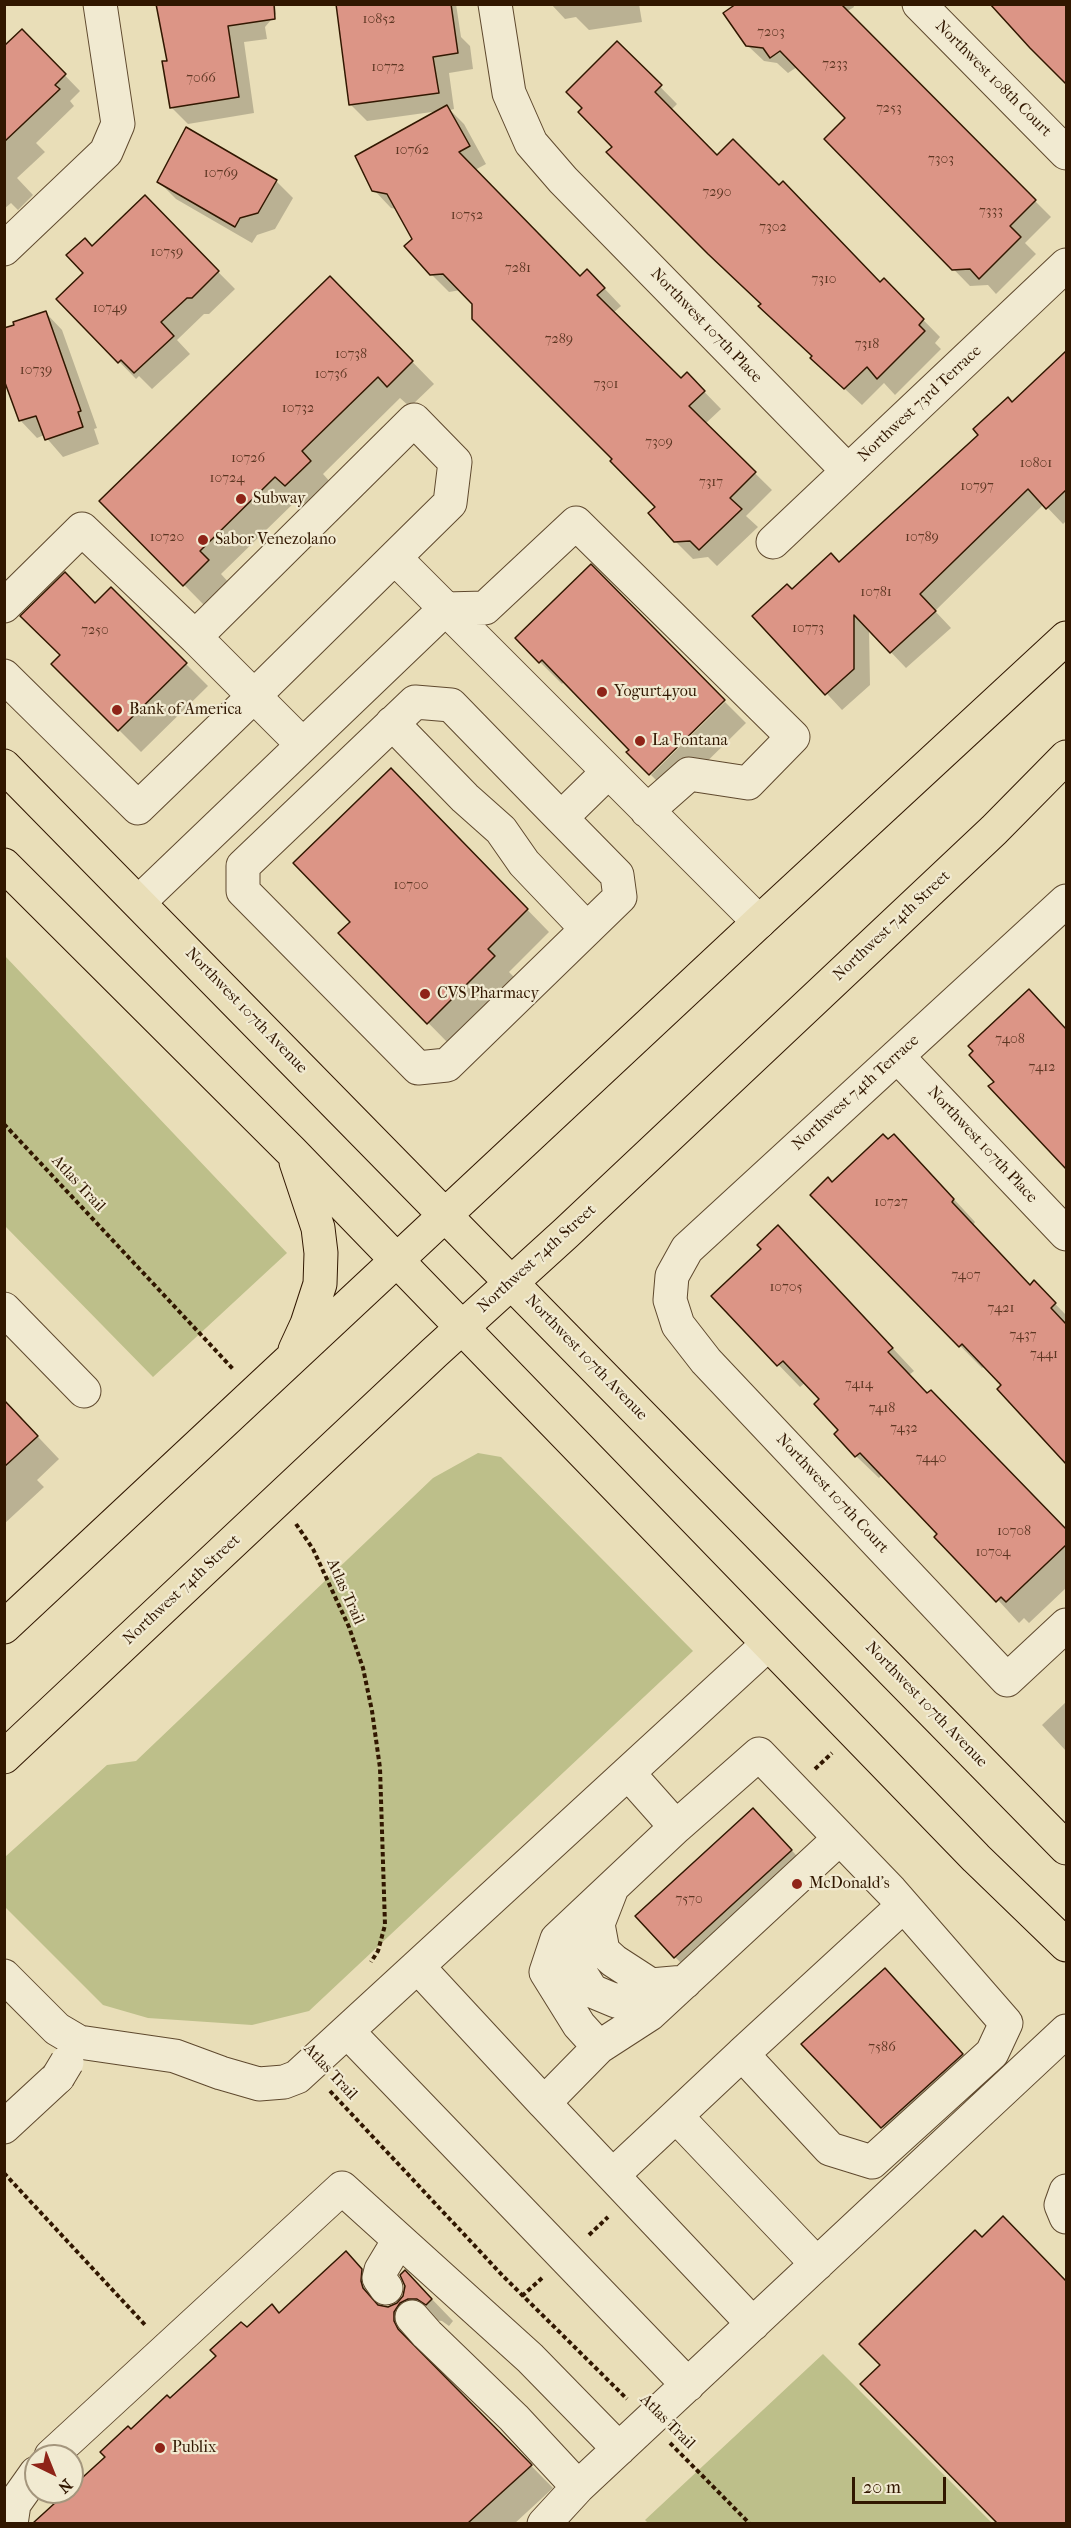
<!DOCTYPE html>
<html>
<head>
<meta charset="utf-8">
<style>
  body { margin:0 }
  #map { position:relative; width:1071px; height:2528px; overflow:hidden; background:#e9deb8; font-family:"IM FELL French Canon",serif }
  canvas { display:block }
  .frame { position:absolute; inset:0; border:6px solid #311700; pointer-events:none }
  .north { position:absolute; left:24px; top:2444px; width:60px; height:60px; box-sizing:border-box; background:#f1ead1; border:2px solid #a4967d; border-radius:50%; rotate:137deg; font-size:16px; font-weight:700; line-height:24px; text-align:center; color:#311700 }
  .north::after { content:''; display:block; margin:auto; width:21px; height:27px; background:#8f2418; clip-path:polygon(50% 0,100% 100%,50% 72%,0 100%) }
  .scale { position:absolute; left:852px; top:2477px; width:94px; height:27px; box-sizing:border-box; border:3px solid #311700; border-top:0; padding-left:8px; font-size:18px; line-height:21px; white-space:nowrap; color:#311700; -webkit-text-stroke:4px #f1ead1; paint-order:stroke }
</style>
</head>
<body>
<div id="map">
<canvas width="1071" height="2528"></canvas>
<div class="frame"></div>
<div class="north">N</div>
<div class="scale">20 m</div>
</div>
<script>
const ctx = document.querySelector('canvas').getContext('2d');
ctx.lineJoin = 'round';
function paint(path, color) {
  ctx.fillStyle = color;
  ctx.fill(path, 'evenodd');
}
function toPath(rows) {
  const path = new Path2D();
  for (const r of rows) {
    path.moveTo(r[0], r[1]);
    for (let i = 2; i < r.length; i += 2) path.lineTo(r[i], r[i + 1]);
  }
  return path;
}
function trace(path, color, width, dash) {
  ctx.strokeStyle = color;
  ctx.lineWidth = width;
  ctx.lineCap = dash ? 'butt' : 'round';
  ctx.setLineDash(dash || []);
  ctx.stroke(path);
}
function drawText(font, color, halo, rows, align = 'center') {
  ctx.font = font + ' "IM FELL French Canon",serif';
  ctx.lineWidth = 4.5;
  ctx.setLineDash([]);
  ctx.textBaseline = 'middle';
  ctx.strokeStyle = halo;
  ctx.fillStyle = color;
  for (const [text, x, y, turn = 0] of rows) {
    ctx.save();
    ctx.translate(x, y);
    ctx.rotate((+turn || 0) * Math.PI / 180);
    ctx.textAlign = isNaN(turn) ? turn : align;
    if (halo) ctx.strokeText(text, 0, 0);
    ctx.fillText(text, 0, 0);
    ctx.restore();
  }
}
paint(toPath([
  [5,956,287,1253,153,1377,5,1226],
  [478,1453,501,1457,693,1651,309,2011,252,2025,148,2018,103,2005,5,1907,5,1857,107,1765,136,1761,433,1478],
  [823,2354,992,2523,649,2524,645,2520]
]), '#bdbf8a');
paint(toPath([
  [158,4,275,4,276,14,265,27,267,39,244,42,254,113,188,124,171,107,169,62],
  [338,4,456,4,461,37,470,46,473,69,449,73,454,109,450,110,464,124,486,164,475,170,580,278,604,288,621,306,613,313,681,380,687,374,721,409,705,424,772,490,746,516,758,527,717,566,708,557,693,559,675,541,657,507,473,303,461,290,449,292,431,274,397,209,391,208,374,190,439,111,367,121,351,105],
  [551,4,639,4,642,22,589,30,576,17,565,19],
  [739,4,853,4,854,7,846,12,1051,217,1025,243,1036,254,996,294,988,285,970,286,826,139,847,118,797,67,788,73,777,63,764,61,747,45],
  [992,4,1066,4,1066,80],
  [22,31,80,91,70,101,74,106,36,143,45,152,17,178,33,195,18,210,11,203,4,209,4,45,6,47],
  [617,43,677,104,671,110,717,157,881,284,884,280,940,337,935,343,941,349,895,395,884,383,862,405,812,358,814,356,614,147],
  [276,181,293,198,275,229,257,235,252,243,176,199,159,182],
  [145,198,235,289,209,314,204,314,177,340,190,354,152,389,139,376,136,379,59,299,85,273],
  [352,300,434,384,410,407,400,398,323,474,332,484,308,507,299,498,221,574,230,584,206,607,101,501],
  [45,312,62,330,97,428,94,429,99,444,63,457,44,435,37,438,20,420],
  [1066,353,1066,521,1063,524,1044,504,935,611,951,628,906,668,869,629,870,685,842,710,755,616,839,564],
  [591,566,631,750,564,682,562,684,517,639],
  [111,589,208,686,141,752,53,664,62,655,96,605],
  [725,702,746,723,672,796,651,775],
  [413,792,549,932,509,972,516,979,450,1045,340,933,352,922],
  [1051,1013,1066,1030,1066,1166,1057,1157],
  [916,1158,975,1222,973,1225,1030,1286,1034,1282,1066,1315,1066,1462,999,1389,1003,1385,985,1366,982,1368,812,1195,832,1184],
  [800,1249,914,1371,909,1375,928,1395,953,1414,1066,1531,1066,1588,1029,1623,1024,1618,1019,1623,883,1474,879,1478,856,1456,836,1434,841,1430,821,1399,806,1382,800,1387,713,1297],
  [4,1401,59,1459,37,1480,44,1487,4,1524],
  [1066,1702,1066,1751,1042,1725],
  [770,1827,808,1868,692,1974,675,1957],
  [902,1987,979,2072,899,2144,804,2044],
  [1003,2218,1066,2283,1066,2524,999,2524,862,2384,882,2365,982,2239],
  [346,2253,383,2292,383,2307,388,2308,398,2304,404,2297,427,2294,453,2321,449,2326,442,2321,432,2320,415,2343,420,2353,553,2488,514,2524,55,2524,45,2514,69,2492,72,2492,72,2489,131,2431,170,2400,247,2329,280,2314]
]), '#0003');
const building = toPath([
  [156,4,274,4,275,19,228,26,239,97,170,108,162,61,167,61,156,4],
  [336,4,451,4,458,53,433,57,439,93,349,105,336,4],
  [736,4,841,4,1036,200,1010,226,1021,237,979,279,970,269,952,270,824,139,845,118,780,51,770,58,763,48,746,46,723,13,736,4],
  [990,4,1066,4,1066,84,1030,48,990,4],
  [22,29,66,74,55,85,60,89,4,142,4,46,22,29],
  [617,41,662,85,655,92,717,155,733,139,779,185,783,181,880,282,884,278,924,319,919,325,925,331,877,379,867,367,844,389,810,358,812,356,758,306,761,304,708,254,606,152,612,147,578,112,582,108,566,92,617,41],
  [447,105,470,146,459,152,580,276,587,269,605,288,597,295,681,378,687,372,705,391,689,406,756,472,730,498,742,509,699,550,690,541,674,542,648,513,655,507,610,461,612,459,472,319,472,304,443,274,430,275,404,246,412,239,387,194,372,191,355,156,447,105],
  [186,127,277,180,258,213,240,218,235,227,157,182,186,127],
  [145,195,219,271,192,298,187,298,161,322,174,336,134,373,121,360,118,363,56,299,83,273,66,255,85,238,92,246,145,195],
  [330,276,413,361,387,387,378,377,302,451,311,461,285,486,275,477,200,551,209,560,183,586,99,501,330,276],
  [46,311,81,411,78,412,83,427,45,440,36,416,19,421,4,380,4,328,14,325,13,322,46,311],
  [1066,351,1066,490,1046,509,1028,489,920,594,936,611,890,653,854,615,854,669,825,695,752,616,787,584,792,589,831,553,839,562,978,435,973,429,1008,397,1012,402,1066,351],
  [591,564,725,700,649,775,626,752,629,750,542,660,539,663,515,638,591,564],
  [65,572,95,603,111,587,187,663,118,731,51,664,60,655,20,616,65,572],
  [391,768,528,909,488,949,495,956,427,1024,338,933,350,922,293,863,391,768],
  [1029,989,1066,1029,1066,1169,988,1086,994,1082,969,1055,973,1051,968,1046,1029,989],
  [883,1134,888,1139,894,1134,954,1199,952,1202,1030,1285,1034,1280,1056,1303,1051,1308,1066,1324,1066,1464,997,1389,1001,1385,962,1344,959,1347,810,1195,828,1177,832,1182,883,1134],
  [778,1225,893,1348,888,1352,927,1393,931,1390,1066,1529,1066,1545,1006,1602,1001,1597,996,1602,934,1537,937,1534,860,1453,855,1457,834,1434,838,1430,814,1404,819,1399,783,1361,777,1366,711,1296,761,1249,757,1245,778,1225],
  [4,1400,38,1436,4,1467,4,1400],
  [753,1808,792,1850,674,1958,635,1916,753,1808],
  [885,1968,963,2054,881,2128,801,2044,885,1968],
  [1003,2216,1066,2281,1066,2523,997,2523,860,2384,880,2365,859,2344,975,2230,982,2237,1003,2216],
  [346,2251,362,2269,361,2281,363,2288,378,2305,388,2307,397,2303,403,2296,405,2286,400,2275,405,2270,432,2299,426,2305,417,2299,408,2299,400,2303,394,2312,394,2321,398,2329,532,2465,468,2523,33,2523,67,2492,72,2492,72,2487,105,2457,100,2452,128,2426,131,2429,167,2395,170,2398,216,2356,210,2350,241,2322,247,2327,272,2304,279,2313,346,2251]
]);
paint(building, '#dc9586');
trace(building, '#311700', 1.5);
const minor = toPath([
  [495,4,509,93,531,143,563,180,848,471],
  [919,4,1066,153],
  [4,249,106,152,118,124,100,4],
  [773,542,1066,265],
  [395,558,759,922],
  [4,606,82,529,195,637],
  [4,676,138,808,254,696,450,503,455,462,414,420,195,637,303,745],
  [392,723,465,798,501,830,524,863,587,929],
  [561,818,451,705,415,702,243,866,243,891,418,1068,447,1065,620,897,617,875,561,818,608,772],
  [1066,901,687,1249,672,1276,670,1300,678,1325,706,1361,1007,1680,1066,1625],
  [139,902,445,609,485,608,576,523,793,737,748,783,689,774,647,811],
  [897,1056,1066,1234],
  [4,1309,84,1391],
  [628,1773,676,1827],
  [612,1888,598,1924,603,1951,614,1961,651,1985,685,1982],
  [598,1924,583,1945,580,1972,592,1991,616,2001,634,1996,651,1985],
  [418,1967,544,2103,599,2047,650,2014,840,1838],
  [4,1976,57,2029,79,2042,175,2056,221,2073,259,2084,284,2082,297,2077,767,1645],
  [348,2032,688,2385],
  [599,2047,579,2025,546,1972,557,1939,676,1827,759,1754,891,1891,1006,2023,992,2053,872,2162,830,2149,742,2054,676,2116],
  [742,2054,903,1906],
  [544,2103,753,2324],
  [4,2127,58,2077],
  [613,2175,676,2116,817,2264],
  [1066,2191,1061,2205,1066,2217],
  [386,2288,379,2278,381,2270,399,2240],
  [412,2317,427,2334,514,2418,578,2487],
  [51,2456,342,2188,530,2358,619,2449],
  [11,2524,14,2504,36,2473],
  [544,2524,578,2487,1066,2031]
]);
const major = toPath([
  [4,766,1066,1848],
  [4,865,292,1152,976,1858,1066,1945],
  [295,1350,307,1324,320,1284,321,1253,318,1228,296,1162],
  [4,1627,759,922,1066,638],
  [4,1757,434,1353,566,1233,994,830,1066,757]
]);
trace(minor, '#5f492e', 35);
trace(major, '#311700', 35);
trace(toPath([
  [4,1124,233,1369],
  [296,1524,313,1549,349,1627,363,1668,372,1711,380,1768,385,1925,378,1951,371,1962],
  [815,1769,832,1753],
  [330,2091,503,2276,627,2399],
  [4,2173,146,2326],
  [589,2235,608,2217],
  [522,2296,542,2278],
  [670,2443,750,2524]
]), '#311700', 4, [4.5, 3]);
trace(minor, '#f1ead1', 33);
trace(major, '#e9deb8', 33);
const minorBridge = toPath([
  [58,2077,67,2062]
]);
trace(minorBridge, '#5f492e', 35, []);
trace(minorBridge, '#f1ead1', 33);
for (const [x, y, r, color] of [
  [241,499,6,"#8f2418"],
  [203,540,6,"#8f2418"],
  [602,692,6,"#8f2418"],
  [117,710,6,"#8f2418"],
  [640,741,6,"#8f2418"],
  [425,994,6,"#8f2418"],
  [797,1884,6,"#8f2418"],
  [160,2448,6,"#8f2418"]
]) {
  const dot = new Path2D();
  dot.arc(x, y, r, 0, 2 * Math.PI);
  ctx.fillStyle = color;
  ctx.fill(dot);
  trace(dot, '#f1ead1', 2);
}
drawText('14px', '#5c3622', null, [
  ["10852",379,20],
  ["7203",771,33],
  ["7233",835,65],
  ["10772",388,68],
  ["7066",201,79],
  ["7253",889,109],
  ["10762",412,151],
  ["7303",941,160],
  ["10769",221,174],
  ["7290",717,193],
  ["7333",991,212],
  ["10752",467,216],
  ["7302",773,228],
  ["10759",167,253],
  ["7281",518,269],
  ["7310",824,280],
  ["10749",110,309],
  ["7289",559,340],
  ["7318",867,345],
  ["10738",351,355],
  ["10739",36,371],
  ["10736",331,375],
  ["7301",606,385],
  ["10732",298,409],
  ["7309",659,443],
  ["10726",248,459],
  ["10801",1036,464],
  ["10724",227,479],
  ["7317",711,483],
  ["10797",977,487],
  ["10720",167,538],
  ["10789",922,538],
  ["10781",876,593],
  ["10773",808,629],
  ["7250",95,631],
  ["10700",411,886],
  ["7408",1010,1040],
  ["7412",1042,1068],
  ["10727",891,1203],
  ["7407",966,1276],
  ["10705",786,1288],
  ["7421",1001,1309],
  ["7437",1023,1336],
  ["7441",1044,1355],
  ["7414",859,1385],
  ["7418",882,1409],
  ["7432",904,1429],
  ["7440",931,1459],
  ["10708",1014,1532],
  ["10704",993,1553],
  ["7570",689,1900],
  ["7586",882,2048]
]);
drawText('16px', '#311700', '#f1ead1', [
  ["Northwest 108th Court",993,79,45],
  ["Northwest 107th Place",706,326,46],
  ["Northwest 73rd Terrace",920,404,-43],
  ["Northwest 74th Street",892,926,-43],
  ["Northwest 107th Avenue",246,1011,46],
  ["Northwest 74th Terrace",856,1093,-42],
  ["Northwest 107th Place",982,1145,47],
  ["Atlas Trail",78,1184,47],
  ["Northwest 74th Street",537,1259,-42],
  ["Northwest 107th Avenue",586,1358,46],
  ["Northwest 107th Court",832,1494,47],
  ["Northwest 74th Street",182,1590,-43],
  ["Atlas Trail",345,1592,66],
  ["Northwest 107th Avenue",926,1705,46],
  ["Atlas Trail",330,2072,47],
  ["Atlas Trail",667,2422,45]
]);
drawText('16px', '#311700', '#f1ead1', [
  ["Subway",253,499],
  ["Sabor Venezolano",215,540],
  ["Yogurt4you",614,692],
  ["Bank of America",129,710],
  ["La Fontana",652,741],
  ["CVS Pharmacy",437,994],
  ["McDonald's",809,1884],
  ["Publix",172,2448]
], 'left');
</script>
</body>
</html>
